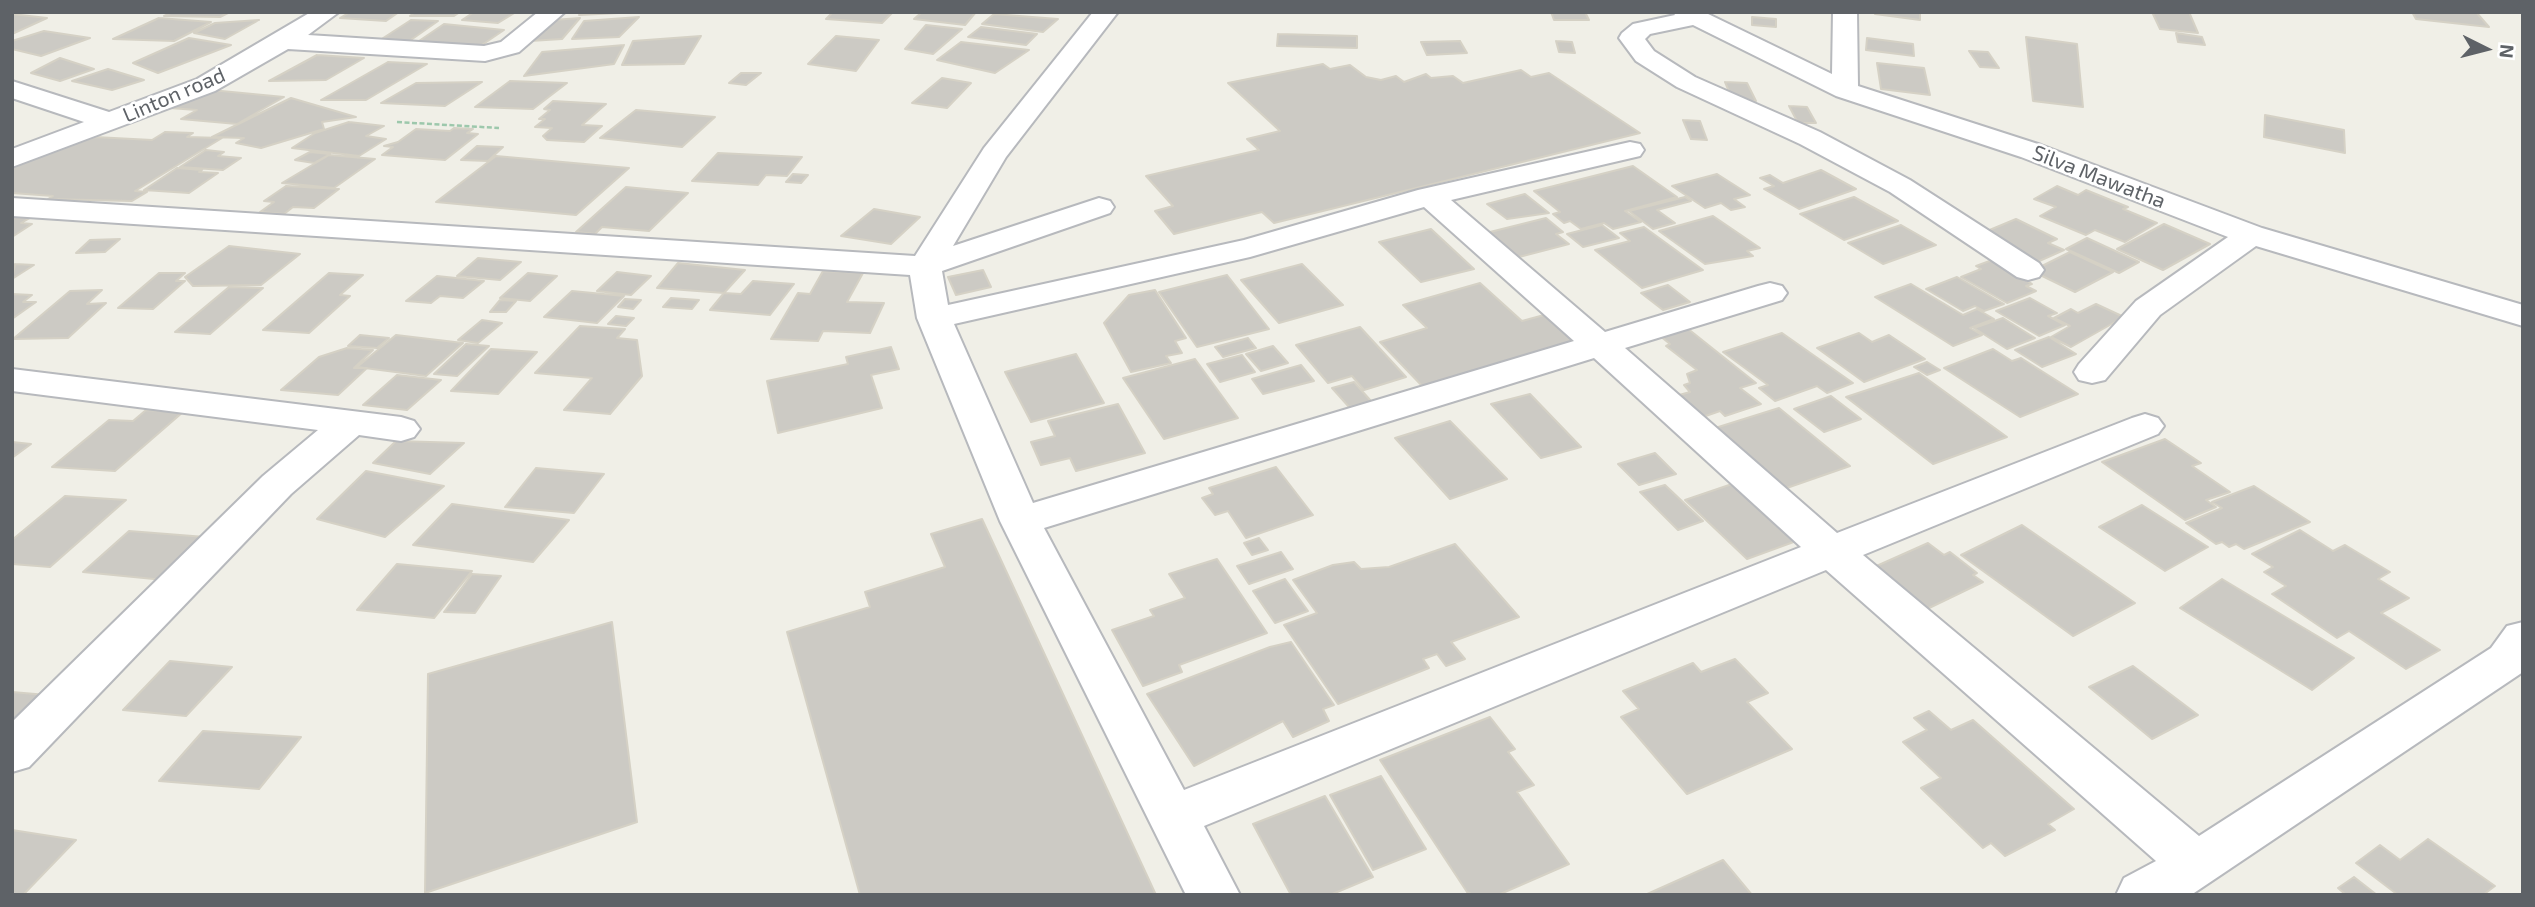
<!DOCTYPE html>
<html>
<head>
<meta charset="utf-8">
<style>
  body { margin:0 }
  #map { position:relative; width:2535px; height:907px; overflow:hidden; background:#f0efe7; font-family:"Exo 2",sans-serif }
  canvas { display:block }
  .frame { position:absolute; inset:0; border:14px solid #5e6267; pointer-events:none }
  .north { position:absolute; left:2451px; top:14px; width:70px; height:70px; -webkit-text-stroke:5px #fff; paint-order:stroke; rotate:96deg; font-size:19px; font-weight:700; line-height:28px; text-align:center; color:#5e6267 }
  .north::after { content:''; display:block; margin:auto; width:24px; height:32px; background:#5e6267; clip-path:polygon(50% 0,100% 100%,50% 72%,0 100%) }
</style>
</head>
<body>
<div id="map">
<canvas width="2535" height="907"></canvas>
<div class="frame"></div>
<div class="north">N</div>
</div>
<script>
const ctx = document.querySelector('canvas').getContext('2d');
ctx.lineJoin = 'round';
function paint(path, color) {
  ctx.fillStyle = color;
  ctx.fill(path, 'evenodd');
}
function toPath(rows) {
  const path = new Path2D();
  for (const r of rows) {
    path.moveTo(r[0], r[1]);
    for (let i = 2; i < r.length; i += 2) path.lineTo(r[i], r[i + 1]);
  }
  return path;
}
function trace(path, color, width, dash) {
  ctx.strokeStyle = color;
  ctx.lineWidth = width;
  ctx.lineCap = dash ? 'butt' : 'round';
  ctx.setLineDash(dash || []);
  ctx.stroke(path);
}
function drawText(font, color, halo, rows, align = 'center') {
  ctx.font = font + ' "Exo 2",sans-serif';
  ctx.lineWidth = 5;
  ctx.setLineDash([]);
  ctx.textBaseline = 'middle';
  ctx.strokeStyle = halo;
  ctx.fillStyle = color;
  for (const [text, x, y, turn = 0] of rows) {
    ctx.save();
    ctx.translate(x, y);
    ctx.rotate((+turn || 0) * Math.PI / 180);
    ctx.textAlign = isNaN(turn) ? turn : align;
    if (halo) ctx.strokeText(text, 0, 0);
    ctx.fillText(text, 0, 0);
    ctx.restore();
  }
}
const building = toPath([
  [173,12,230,12,220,17,164,16,173,12],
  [350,12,399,12,386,21,340,18,350,12],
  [415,12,460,12,454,16,410,16,415,12],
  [474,12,516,12,498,23,462,20,474,12],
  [581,12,638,12,579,15,581,12],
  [833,12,893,12,882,23,826,19,833,12],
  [922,12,976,12,965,25,914,19,922,12],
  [1551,12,1585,12,1589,20,1554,20,1551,12],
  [1875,12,1920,12,1920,20,1875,14,1875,12],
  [2152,12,2189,12,2198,33,2160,29,2152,12],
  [2412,12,2476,12,2489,27,2416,19,2412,12],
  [12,14,47,18,12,34,12,14],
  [994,14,1058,19,1043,32,982,24,994,14],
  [639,17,619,37,572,39,584,21,639,17],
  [1752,17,1776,19,1776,27,1752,25,1752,17],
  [159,18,211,22,174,41,113,39,159,18],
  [580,18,562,39,530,41,553,20,580,18],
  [259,20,225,39,194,33,215,23,259,20],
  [411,20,438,21,408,42,377,42,411,20],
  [444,24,504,30,476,49,416,43,444,24],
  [926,25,962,29,933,54,905,49,926,25],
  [981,27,1037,34,1026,45,968,37,981,27],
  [44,31,90,38,41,56,12,49,12,41,44,31],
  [2176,33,2202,37,2205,45,2178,42,2176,33],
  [1278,34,1357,36,1357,48,1277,46,1278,34],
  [701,36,684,64,622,65,633,41,701,36],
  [836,36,879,40,856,71,808,64,836,36],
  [2026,37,2077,44,2083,107,2033,101,2026,37],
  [189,38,231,45,158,73,133,63,189,38],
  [1867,38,1913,44,1914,56,1866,50,1867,38],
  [1460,41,1467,53,1427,55,1421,42,1460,41],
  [1556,41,1572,42,1575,53,1559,52,1556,41],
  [961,42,1029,50,995,73,937,60,961,42],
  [624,45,614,64,524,76,542,52,624,45],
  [1969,51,1988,52,1999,68,1980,67,1969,51],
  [317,55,364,58,326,80,269,81,317,55],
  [60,58,94,69,60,81,31,73,60,58],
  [388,62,427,64,366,100,321,100,388,62],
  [1877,63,1924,68,1930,95,1881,89,1877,63],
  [1323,64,1330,69,1350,65,1366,77,1381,80,1396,76,1404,82,1426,74,1431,78,1453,76,1463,83,1521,70,1531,77,1549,73,1640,133,1274,223,1262,212,1174,234,1155,211,1173,206,1146,176,1259,150,1247,139,1280,131,1228,83,1323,64],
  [108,69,144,80,112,90,72,81,108,69],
  [741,73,761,73,746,85,729,83,741,73],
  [942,78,971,83,947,108,912,103,942,78],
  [510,81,567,83,533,109,475,107,510,81],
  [482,82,445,106,381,103,416,83,482,82],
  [1725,82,1747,83,1756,101,1733,101,1725,82],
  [211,90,284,97,237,124,181,119,197,110,169,108,211,90],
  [291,98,356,117,322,122,324,129,261,148,236,143,244,138,212,137,291,98],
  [553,101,606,104,582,125,602,126,584,142,547,140,543,136,552,128,535,127,545,119,539,119,550,110,544,109,553,101],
  [1789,106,1807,107,1816,123,1798,123,1789,106],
  [636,110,715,117,682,147,600,138,636,110],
  [2265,115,2344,130,2345,153,2264,137,2265,115],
  [1683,120,1700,121,1707,140,1691,139,1683,120],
  [349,122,384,126,366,136,386,139,359,156,292,148,315,133,349,122],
  [454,128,473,129,467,133,478,134,445,160,382,155,393,147,384,146,398,142,416,129,450,131,454,128],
  [165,132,193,133,187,137,222,138,135,191,147,192,132,201,48,199,53,196,12,193,12,168,54,150,95,137,152,140,165,132],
  [477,146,503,147,488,161,461,160,477,146],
  [206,150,224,152,218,156,241,158,223,170,180,167,206,150],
  [310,152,330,154,314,163,295,160,310,152],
  [718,153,802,157,787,176,766,175,758,185,692,181,718,153],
  [329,155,375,159,334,188,282,183,329,155],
  [496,156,629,168,576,215,436,202,496,156],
  [1633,166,1677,197,1625,211,1641,222,1613,229,1604,223,1581,229,1570,221,1564,223,1553,214,1560,212,1534,191,1633,166],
  [177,168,202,170,199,172,218,173,189,193,144,190,177,168],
  [1821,170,1856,189,1799,209,1764,189,1774,186,1760,178,1770,175,1783,183,1821,170],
  [793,174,808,175,801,183,786,182,793,174],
  [1717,174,1750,195,1734,199,1745,207,1731,210,1721,203,1705,208,1672,186,1717,174],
  [286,186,339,189,314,208,293,207,284,214,260,212,274,202,264,201,286,186],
  [2057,186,2078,195,2086,190,2128,207,2123,209,2157,223,2125,242,2095,230,2086,235,2040,216,2056,207,2034,199,2057,186],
  [626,187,688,193,649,231,602,227,595,234,576,232,626,187],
  [1525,194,1549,213,1507,219,1487,204,1525,194],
  [1685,197,1691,201,1657,210,1675,223,1653,229,1629,211,1685,197],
  [1854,197,1898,221,1844,240,1800,214,1854,197],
  [874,209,920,217,891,244,841,236,874,209],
  [1713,216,1760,248,1747,251,1753,256,1705,264,1659,231,1713,216],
  [12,217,30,218,21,223,32,224,12,237,12,217],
  [1546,218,1563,232,1556,234,1569,244,1519,257,1490,232,1546,218],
  [2016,219,2057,239,2048,243,2064,250,2037,262,1980,234,2016,219],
  [2164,224,2210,244,2163,270,2117,249,2164,224],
  [1602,225,1619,238,1583,247,1567,234,1602,225],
  [1901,225,1936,245,1883,264,1848,243,1901,225],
  [1644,227,1703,270,1642,288,1595,250,1630,241,1620,233,1644,227],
  [1431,229,1474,269,1421,282,1379,242,1431,229],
  [2087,238,2139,262,2119,273,2066,249,2087,238],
  [120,239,105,252,76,253,90,240,120,239],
  [229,246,300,254,261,285,193,286,185,277,229,246],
  [2070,252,2113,272,2075,292,2032,271,2070,252],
  [478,258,521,262,500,280,457,276,478,258],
  [1995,259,2032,284,2026,286,2036,291,2007,303,1961,277,1981,269,1976,266,1995,259],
  [678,263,745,270,724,293,657,288,678,263],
  [15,264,34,265,12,279,15,264],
  [1302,264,1343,305,1279,323,1241,280,1302,264],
  [983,270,991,287,956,295,948,277,983,270],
  [823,271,863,273,847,302,884,303,870,333,823,331,818,341,771,339,798,293,810,294,823,271],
  [617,272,651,276,631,295,597,291,617,272],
  [159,273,185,273,176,281,185,281,153,309,118,308,159,273],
  [329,273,363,275,340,295,350,296,309,333,263,330,329,273],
  [528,273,557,276,530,301,500,298,528,273],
  [1227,275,1269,329,1197,347,1159,292,1227,275],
  [437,276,484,281,463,298,440,296,431,303,406,301,437,276],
  [1957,277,2004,304,1984,311,1975,306,1963,311,1926,289,1957,277],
  [753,281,794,284,770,315,710,310,724,293,741,294,753,281],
  [1480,283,1522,321,1544,315,1576,342,1424,388,1380,342,1427,328,1403,305,1480,283],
  [1911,284,1963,315,1977,309,1994,319,1970,328,1982,335,1953,346,1875,297,1911,284],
  [1668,285,1690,302,1663,310,1641,293,1668,285],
  [229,287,263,288,210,334,175,332,229,287],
  [102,290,87,304,106,303,68,338,13,339,70,291,102,290],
  [1155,290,1186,338,1175,341,1182,353,1166,356,1171,363,1131,372,1104,323,1129,295,1155,290],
  [572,291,624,296,597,323,544,317,572,291],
  [12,294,32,295,23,302,36,302,12,319,12,294],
  [671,298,699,300,692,309,663,307,671,298],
  [2030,298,2057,313,2048,316,2065,325,2039,336,1996,311,2030,298],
  [625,299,641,300,633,309,618,307,625,299],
  [500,300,516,301,506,312,490,312,500,300],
  [2096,304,2124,317,2071,347,2051,337,2070,326,2054,318,2071,309,2078,313,2096,304],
  [616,316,634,318,626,326,608,324,616,316],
  [2003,318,2035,338,2007,349,1974,328,2003,318],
  [482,320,502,323,478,343,458,340,482,320],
  [580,326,625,329,617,338,637,340,642,376,610,414,564,410,592,378,535,373,580,326],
  [1360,327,1406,377,1364,390,1352,376,1328,383,1296,345,1360,327],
  [1687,328,1756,383,1740,388,1761,404,1725,416,1720,411,1697,419,1672,397,1690,392,1684,385,1690,383,1687,374,1697,370,1666,346,1670,344,1660,336,1687,328],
  [1782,333,1853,383,1827,393,1817,386,1775,401,1759,388,1768,385,1723,352,1782,333],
  [1859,333,1872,342,1889,335,1925,359,1864,382,1817,348,1859,333],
  [360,335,389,338,377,348,348,346,360,335],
  [396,335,463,343,426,376,357,367,396,335],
  [2049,337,2076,354,2042,367,2015,350,2049,337],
  [1248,338,1256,348,1223,357,1215,347,1248,338],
  [466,344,489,346,457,376,434,374,466,344],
  [1273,346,1288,363,1261,371,1246,354,1273,346],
  [891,347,899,369,871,375,882,408,778,433,767,381,848,364,846,357,891,347],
  [347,348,373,350,354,368,367,368,338,395,281,390,319,357,347,348],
  [491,349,537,352,498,394,451,391,491,349],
  [1993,349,2012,361,2021,358,2078,394,2020,417,1944,368,1993,349],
  [1076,354,1104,403,1031,422,1005,372,1076,354],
  [1242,355,1255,372,1220,382,1207,364,1242,355],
  [1195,359,1238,418,1164,439,1123,378,1195,359],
  [1927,362,1940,370,1927,375,1914,367,1927,362],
  [1301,365,1314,381,1263,394,1252,379,1301,365],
  [1919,373,2007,437,1933,464,1846,397,1919,373],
  [397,375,441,380,407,410,363,405,397,375],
  [1354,382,1371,401,1349,407,1332,388,1354,382],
  [1530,394,1581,447,1541,458,1491,404,1530,394],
  [1831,396,1861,419,1824,432,1794,409,1831,396],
  [1118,404,1145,453,1076,471,1070,458,1041,465,1031,442,1055,436,1048,421,1118,404],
  [1779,408,1850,466,1781,490,1712,429,1779,408],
  [146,410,183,412,115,471,52,467,109,420,133,421,146,410],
  [1450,421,1507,479,1450,499,1395,438,1450,421],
  [2165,439,2201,463,2192,466,2230,492,2206,500,2216,507,2185,520,2102,462,2165,439],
  [396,441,464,443,430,474,373,463,396,441],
  [12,442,31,444,12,458,12,442],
  [1655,453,1676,474,1639,485,1618,464,1655,453],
  [1276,467,1313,515,1246,538,1228,511,1215,515,1202,498,1213,494,1209,488,1276,467],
  [536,468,604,474,574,513,505,507,536,468],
  [366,471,444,486,385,537,317,519,366,471],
  [1735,483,1799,540,1747,559,1685,500,1735,483],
  [1665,485,1703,521,1678,530,1640,492,1665,485],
  [2254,486,2310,522,2244,549,2236,544,2229,547,2222,542,2216,544,2186,523,2222,508,2212,502,2254,486],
  [65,496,126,500,50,567,12,564,12,540,65,496],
  [452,504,569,520,533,562,413,545,452,504],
  [2142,505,2208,547,2165,571,2099,527,2142,505],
  [982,519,1156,895,860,895,787,632,870,607,865,592,945,567,931,534,982,519],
  [2022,525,2135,603,2073,636,1961,555,2022,525],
  [2300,530,2333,551,2345,545,2390,572,2378,579,2409,598,2381,613,2440,650,2406,669,2349,631,2337,638,2272,594,2286,586,2264,572,2273,567,2252,554,2300,530],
  [129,531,218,538,174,581,83,572,129,531],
  [1259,538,1268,550,1252,555,1244,543,1259,538],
  [1928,543,1944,555,1950,552,1977,573,1973,575,1983,582,1925,610,1872,568,1928,543],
  [1455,544,1519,617,1451,642,1465,659,1446,666,1437,654,1423,659,1429,668,1338,704,1284,625,1317,613,1293,580,1333,565,1354,562,1361,569,1389,567,1455,544],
  [1281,552,1293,569,1249,584,1237,566,1281,552],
  [1217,559,1267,633,1179,665,1182,672,1143,686,1112,630,1154,616,1150,610,1185,598,1169,574,1217,559],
  [397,564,472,571,434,618,357,610,397,564],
  [472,574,501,576,475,613,444,612,472,574],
  [1285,579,1308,611,1275,623,1253,591,1285,579],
  [2222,579,2354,658,2312,690,2180,608,2222,579],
  [612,622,637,822,425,893,428,674,612,622],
  [1291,642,1334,705,1323,709,1329,721,1293,737,1283,721,1194,766,1147,694,1270,647,1291,642],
  [1735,659,1768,693,1747,702,1792,749,1687,794,1621,717,1639,709,1623,691,1693,663,1701,672,1735,659],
  [170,661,232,667,186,716,123,710,170,661],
  [2133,666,2198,715,2152,739,2089,687,2133,666],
  [12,692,47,695,12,728,12,692],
  [1929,711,1951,730,1973,720,2074,809,2048,824,2055,830,2005,856,1991,843,1983,848,1921,788,1941,778,1903,742,1927,730,1914,718,1929,711],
  [1490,717,1515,749,1508,752,1534,785,1517,792,1569,864,1498,895,1473,895,1467,892,1380,760,1490,717],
  [203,731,301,737,259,789,159,781,203,731],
  [1381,776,1426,849,1373,870,1330,795,1381,776],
  [1325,796,1373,877,1330,895,1291,895,1253,824,1325,796],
  [12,830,76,840,23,895,12,895,12,830],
  [2428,839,2495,886,2483,895,2398,895,2356,863,2380,845,2400,860,2428,839],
  [1723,860,1752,895,1645,895,1723,860],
  [2354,877,2377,895,2346,895,2338,888,2354,877]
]);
paint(building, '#cccac4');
trace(building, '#d5d1c5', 2);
const minor = toPath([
  [311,12,339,12,308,35,484,46,501,42,538,12,565,12,519,52,485,61,288,49,215,91,12,167,12,149,84,122,12,98,12,81,109,112,197,79,311,12],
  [1093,12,1118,12,1006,157,953,246,1099,198,1110,201,1114,207,1110,213,942,271,948,305,1244,240,1418,190,1630,142,1640,144,1644,150,1640,156,1451,200,1605,332,1758,286,1770,283,1782,286,1787,293,1782,300,1625,348,1837,533,2132,418,2145,414,2158,418,2164,426,2158,434,1863,555,2199,836,2491,648,2507,626,2523,622,2523,672,2191,895,2116,895,2124,878,2156,861,1826,570,1204,826,1240,895,1186,895,1000,521,917,318,910,275,12,216,12,198,915,256,984,148,1093,12],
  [1424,207,1574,341,1033,503,954,324,1250,257,1424,207],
  [1594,358,1801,547,1184,790,1044,528,1594,358],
  [1673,12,1704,12,1832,74,1833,12,1857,12,1858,86,2041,145,2262,228,2523,305,2523,326,2256,246,2160,315,2105,380,2092,383,2079,380,2074,372,2079,364,2136,301,2228,237,2021,157,1836,96,1693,25,1650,34,1645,39,1654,51,1695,77,1820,132,1910,180,2039,263,2044,270,2039,277,2028,280,2017,277,1890,192,1800,144,1677,87,1636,61,1619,38,1622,33,1633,24,1675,15,1673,12],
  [12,369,401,417,414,421,420,429,414,437,401,441,359,435,291,494,29,767,12,772,12,722,263,476,318,430,12,391,12,369]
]);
trace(minor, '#b7b9bd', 4);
trace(toPath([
  [397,122,499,128]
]), '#9dc8ac', 2.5, [5, 2.5]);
paint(minor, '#fff');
drawText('21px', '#5e6267', '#fff', [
  ["Linton road",174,95,-23],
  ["Silva Mawatha",2099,177,21]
]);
</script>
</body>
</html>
